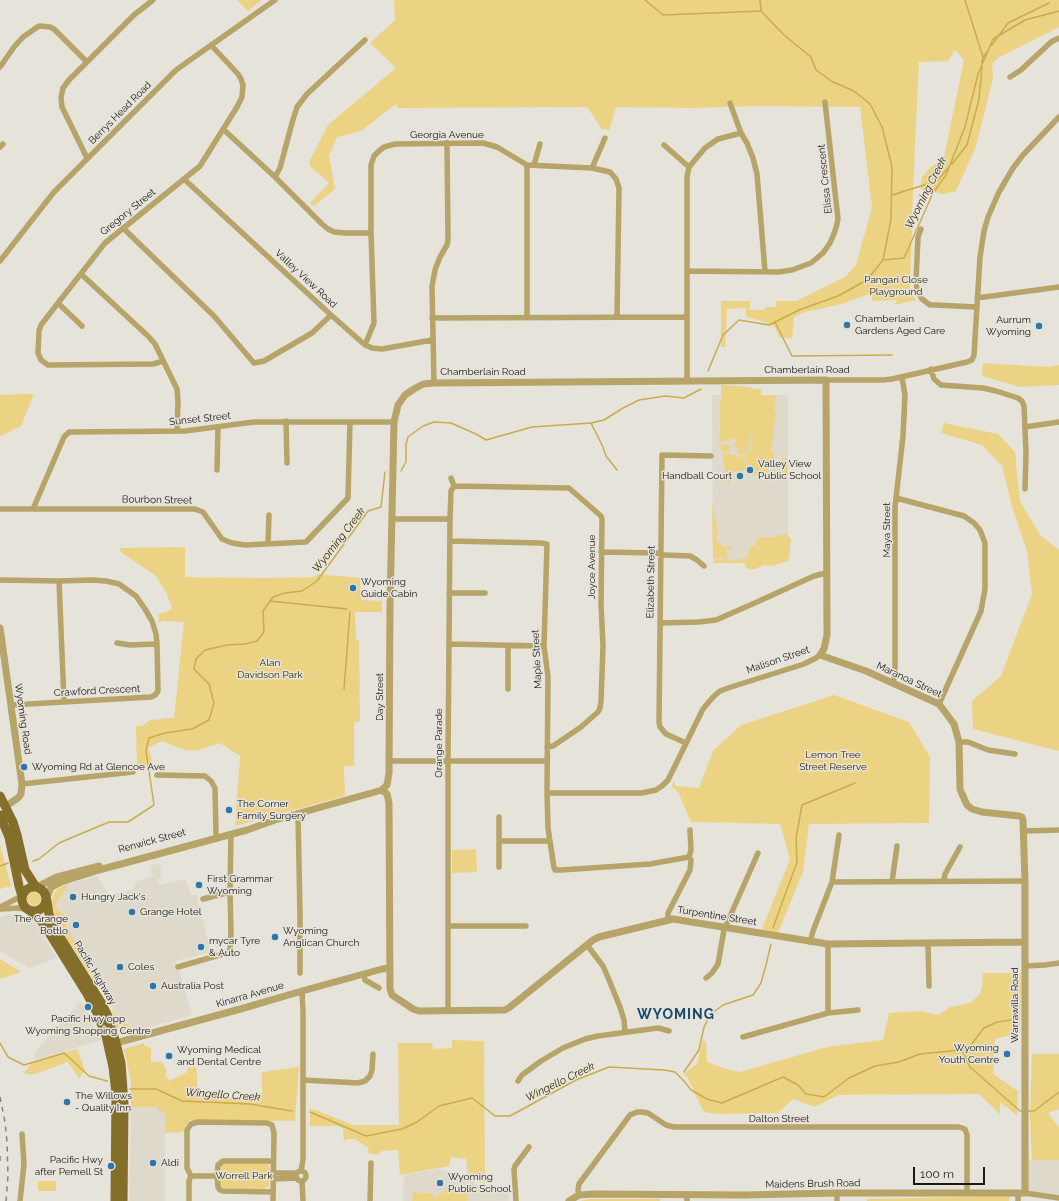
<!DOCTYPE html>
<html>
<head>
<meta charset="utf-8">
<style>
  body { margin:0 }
  #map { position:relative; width:1059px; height:1201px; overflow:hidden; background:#e6e3db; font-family:Raleway,sans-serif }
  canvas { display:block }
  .scale { position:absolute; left:913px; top:1167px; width:72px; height:18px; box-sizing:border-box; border:2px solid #1a1916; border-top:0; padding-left:5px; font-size:12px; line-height:14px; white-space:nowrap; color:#1a1916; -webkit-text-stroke:3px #e6e3db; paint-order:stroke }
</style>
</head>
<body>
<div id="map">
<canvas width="1059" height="1201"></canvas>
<div class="scale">100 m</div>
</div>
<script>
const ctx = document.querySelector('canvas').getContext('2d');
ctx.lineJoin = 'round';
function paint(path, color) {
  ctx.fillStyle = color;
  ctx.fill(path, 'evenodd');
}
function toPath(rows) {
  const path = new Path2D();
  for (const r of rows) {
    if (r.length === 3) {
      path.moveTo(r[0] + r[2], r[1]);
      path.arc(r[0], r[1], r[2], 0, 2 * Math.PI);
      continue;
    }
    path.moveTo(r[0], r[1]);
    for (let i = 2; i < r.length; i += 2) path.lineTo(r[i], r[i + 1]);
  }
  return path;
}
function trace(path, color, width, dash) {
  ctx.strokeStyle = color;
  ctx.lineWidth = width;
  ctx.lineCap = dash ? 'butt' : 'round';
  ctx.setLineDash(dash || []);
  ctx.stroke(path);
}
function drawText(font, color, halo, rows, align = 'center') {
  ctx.font = font + ' Raleway,sans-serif';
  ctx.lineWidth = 3;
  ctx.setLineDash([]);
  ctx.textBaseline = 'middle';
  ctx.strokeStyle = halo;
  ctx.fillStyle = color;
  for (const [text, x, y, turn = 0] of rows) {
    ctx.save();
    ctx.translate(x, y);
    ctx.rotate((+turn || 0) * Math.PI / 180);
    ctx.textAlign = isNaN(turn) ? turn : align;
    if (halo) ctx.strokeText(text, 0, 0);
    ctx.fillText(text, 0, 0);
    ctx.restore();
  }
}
paint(toPath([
  [712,395,788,395,788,562,713,563],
  [161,864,161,878,157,879,160,885,186,879,191,896,196,894,211,952,176,961,192,1015,134,1031,131,1025,115,1012,88,966,84,961,81,949,73,939,63,916,65,915,58,911,56,904,68,884,97,876,109,895,134,889,137,881,151,877,152,874,150,865],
  [10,914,19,915,29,918,38,926,57,958,29,968,0,951,0,917],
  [81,1001,101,1040,35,1060,33,1054],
  [131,1107,157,1107,165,1113,165,1201,129,1201],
  [1025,1160,1059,1160,1059,1198,1025,1193],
  [440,1169,466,1177,485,1190,508,1190,509,1201,403,1201,404,1175]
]), '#ded9ca');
paint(toPath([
  [237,0,262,0,248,11],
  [394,0,1059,0,1059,27,998,58,992,64,993,78,986,107,975,149,956,191,944,194,920,189,922,177,929,169,944,157,964,60,955,50,948,61,919,62,913,188,910,292,916,300,895,305,897,300,872,301,872,293,842,304,805,312,794,317,792,339,779,337,775,327,759,320,746,317,746,308,727,309,725,347,721,347,721,301,750,301,750,310,765,310,765,307,776,307,776,301,796,301,845,277,856,265,872,207,860,107,758,106,695,108,616,107,609,131,605,129,602,129,587,107,397,108,396,104,361,131,337,137,329,156,335,189,314,206,310,203,329,183,310,166,310,160,328,125,396,68,370,43,395,20],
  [983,363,1047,367,1059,365,1059,385,1020,387,982,376],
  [721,385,739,386,753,388,753,389,761,389,761,395,776,395,774,413,775,413,776,411,777,414,774,425,774,438,771,448,771,451,774,451,774,462,770,462,770,468,767,470,767,472,770,470,777,470,777,471,773,472,773,478,750,473,744,457,751,449,751,433,750,433,750,447,744,455,738,454,737,451,737,447,733,445,735,445,736,440,729,438,727,441,720,442,720,401,722,399,721,396],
  [26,394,34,394,21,426,0,436,0,395],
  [944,423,998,434,1015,452,1020,501,1040,535,1059,550,1059,751,973,729,972,701,1001,676,1032,594,1027,551,1013,510,1002,466,982,445,941,433],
  [720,444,725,444,731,446,729,452,722,452],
  [722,453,729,454,743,457,747,470,740,472,735,471,730,483,727,482],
  [782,458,788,459,788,481,775,478,775,477,782,477],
  [712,503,718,532,716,535,718,543,720,543,721,545,724,547,732,546,732,549,726,550,727,557,713,559],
  [787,534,791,539,789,558,787,561,772,566,764,565,755,569,747,569,745,566,746,563,713,563,713,561,728,558,729,561,747,558,749,549,752,546,756,545,756,541,760,537,774,537,780,535],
  [185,547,185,577,266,578,314,577,318,574,360,578,361,600,380,601,382,598,382,614,380,612,355,612,356,639,359,640,360,721,354,722,354,766,344,766,345,796,235,826,240,756,220,743,199,750,188,751,176,747,162,741,148,748,154,767,137,765,136,726,142,726,150,720,174,718,184,622,163,621,159,623,158,615,172,609,167,594,155,575,122,553,119,548],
  [834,695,909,722,930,757,929,823,809,824,803,872,778,933,762,929,790,859,780,824,691,822,678,792,672,787,673,781,676,786,699,788,713,751,741,725],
  [0,845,11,886,0,889],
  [476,849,477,872,452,873,452,850],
  [67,884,68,885,56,904,58,911,65,915,63,917,73,939,81,949,84,961,88,966,102,989,101,990,95,983,61,929,55,918,52,903,54,894,57,889],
  [34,899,7],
  [0,959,21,972,0,979],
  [983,973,1021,973,1020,1033,995,1039,993,1074,1018,1091,1017,1115,1000,1102,1000,1114,979,1094,838,1095,815,1107,793,1099,778,1113,719,1114,704,1112,696,1096,688,1078,683,1074,697,1064,703,1040,706,1042,707,1062,729,1070,740,1072,827,1047,883,1040,889,1013,919,1011,939,1015,950,1007,970,1003,975,999,980,994,982,988],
  [112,1010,113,1010,114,1013,124,1021,117,1030],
  [125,1022,130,1026,132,1031,125,1032,119,1031],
  [452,1040,484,1041,485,1184,468,1176,466,1159,451,1157,449,1166,400,1175,398,1150,382,1151,377,1155,374,1154,369,1154,368,1148,355,1139,347,1139,344,1142,343,1128,338,1126,310,1126,310,1108,353,1125,399,1125,398,1043,432,1043,433,1049,452,1048],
  [144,1043,145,1046,151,1048,151,1062,162,1062,167,1072,165,1074,169,1081,187,1072,187,1068,196,1067,198,1091,219,1092,224,1098,246,1100,262,1093,262,1072,299,1067,295,1121,190,1120,186,1125,183,1132,165,1133,165,1113,162,1111,157,1111,157,1107,131,1107,131,1081,124,1049],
  [77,1049,85,1070,79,1079,68,1062,32,1075,24,1073,31,1063],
  [1032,1054,1059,1054,1059,1109,1048,1113,1059,1128,1059,1160,1032,1160,1030,1118],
  [224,1163,264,1163,268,1164,270,1168,269,1184,268,1187,263,1189,224,1188,221,1187,219,1184,219,1167],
  [38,1181,56,1181,56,1191,38,1191],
  [447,1189,468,1190,467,1201,412,1201,413,1192,432,1194,436,1198],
  [1010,1196,1009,1201,867,1201,867,1199],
  [589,1199,660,1199,660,1201,580,1201]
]), '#ecd384');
trace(toPath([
  [645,0,663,15,761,11],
  [760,0,761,10],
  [965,0,983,57,982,63],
  [761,11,784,35,811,57,816,70,833,82,854,91,870,104,882,127,892,167,891,219,883,260],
  [991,46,1008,23,1049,3],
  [983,57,988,51],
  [952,164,967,145,979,99,982,67],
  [892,195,937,181,948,168],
  [775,322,792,356,892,355],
  [708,371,723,335,739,320,769,325,799,310,838,296,867,280,883,260,904,258,933,193,946,175,965,127,978,74,993,39,1025,20,1059,11],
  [591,423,603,447,606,456,617,470],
  [401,471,406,462,406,444,408,437,423,426,434,422,451,423,476,434,486,440,532,427,591,423,604,420,623,408,639,400,665,396,684,398,701,389],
  [270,601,347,609],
  [344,689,350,612],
  [33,861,39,859,59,843,109,822,128,822,154,805,146,751,149,738,165,733,192,729,209,720,214,703,209,684,194,669,196,659,205,650,227,645,245,644,257,641,264,632,263,611,273,597,285,593,302,591,317,581,368,511,381,507,385,472],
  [0,866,8,863],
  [773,928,797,862,796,838,802,805,855,783],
  [0,1043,8,1057,24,1065,64,1053,89,1076,107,1081],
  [962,1050,971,1045,984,1028,997,1022,1019,1019],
  [684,1072,699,1050,704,1027,711,1014,723,1005,753,995,761,983,766,965,771,944],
  [130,1089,156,1089,182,1101,250,1104,292,1111],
  [1027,1111,1034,1111,1059,1092],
  [310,1112,366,1136,402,1129,417,1122,439,1106,472,1098,495,1116,510,1116,576,1080,609,1067,664,1070,675,1072,684,1081,691,1090,707,1099,722,1103,783,1077,798,1085,806,1094,824,1097,849,1078,875,1066,899,1062,920,1054,962,1050,970,1067,1020,1111,1023,1111]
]), '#c9ac4b', 1.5);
trace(toPath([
  [0,67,14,47,23,37,39,26,50,27,54,29,87,62],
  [1010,77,1021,70,1051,42,1059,38],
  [730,103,741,133,747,143,753,158,757,174,765,271],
  [223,129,275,177,322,224,328,229,334,232,345,233,371,233],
  [664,145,689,167],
  [0,147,3,144],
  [87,158,62,107,61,98,63,88,69,80,134,15,153,0],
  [534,165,540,144],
  [592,168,605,138],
  [275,177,280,168,292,123,297,107,307,94,365,40],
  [184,179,331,315,365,345,372,348,382,349,432,340],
  [123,228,214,316,254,363,264,361,312,333,331,315],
  [921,229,918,237,916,281,917,290,922,299,930,305,935,305,976,307],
  [0,261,54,192,176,70,275,0],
  [687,271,778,272,792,270,811,263,823,253,830,243,833,236,836,228,838,219,825,102],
  [81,274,148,336,155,344,177,389,178,401,177,431],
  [977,298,1059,287],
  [58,303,82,326],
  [527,317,527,165],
  [432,318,686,317],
  [365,345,374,323,371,233,371,165,374,156,379,151,384,147,395,144,483,143,497,147,527,165,592,168,610,172,616,179,619,188,617,317],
  [163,361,153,364,48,365,41,360,38,353,39,331,41,325,58,303,105,243,200,166,237,107,242,97,243,85,241,79,238,74,211,45],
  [931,369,934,379,941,385,983,388,996,391,1018,398,1022,401,1024,406,1026,453,1025,489],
  [826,380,883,380,892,379,967,362,972,360,974,355,980,257,984,231,988,217,999,192,1013,168,1023,155,1059,117],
  [687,381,687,177,689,167,705,148,718,139,741,133],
  [434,383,432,286,435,270,440,257,447,245,448,240,447,143],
  [286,421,287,463],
  [1025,427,1059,422],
  [217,470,218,427],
  [454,486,569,488,601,516,602,519,601,604,603,646,601,702,600,708,598,712,581,727,553,746,547,747],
  [896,498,964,516,974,523,980,530,985,543,985,589,981,611,939,704],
  [0,509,195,509,203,512,222,539,232,543,245,545,306,542,348,498,350,422],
  [33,509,64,437,69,432,185,431,254,422,394,422],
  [392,519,450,519],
  [450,541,541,543,547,544,544,646,548,677,547,793,548,828,554,868,555,870,561,870,650,864,689,857],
  [268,544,269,515],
  [601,552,657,553,664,555,690,556,697,560,704,566],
  [0,580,59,581,92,580,106,581,119,584,136,596,145,609,152,621,156,634,157,644,158,691,155,695,151,697,11,705],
  [59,581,64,701],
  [449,593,485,593],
  [660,623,699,622,716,620,757,602,814,576,826,573],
  [117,643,130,645,157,644],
  [449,644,544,646],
  [893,683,895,674,895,507,903,436,905,395,902,377],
  [508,689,508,646],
  [959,742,968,742,988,750,1015,754],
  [686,743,666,734,660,727,659,722,662,455,711,456],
  [389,761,547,761],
  [157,775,205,776,211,781,215,788,216,834],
  [22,784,133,772],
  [547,793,642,793,656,790,662,786,668,780,703,709,713,697,720,691,728,688,804,664,816,658,820,655],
  [298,813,300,916,300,973],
  [1024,831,1059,830],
  [500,841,549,841],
  [499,867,499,817],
  [944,881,945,874,960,847],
  [832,882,1025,881],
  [892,882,897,846],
  [203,899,230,892],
  [0,907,22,896],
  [0,909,19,908,28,910],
  [668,920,668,913,690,870,691,860,689,857,691,850,690,830],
  [448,926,526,926],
  [810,942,813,931,832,882,839,835],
  [928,943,929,986],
  [828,944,828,1013],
  [587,945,603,966,607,975,620,1007,624,1020,625,1032],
  [1025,966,1045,965,1059,963],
  [178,967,223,954,227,953,230,950,231,932,230,892,231,834],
  [364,974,365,980,379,988],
  [706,978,712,973,718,964,724,930,758,853],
  [448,1011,448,761,450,519,451,491,454,486,451,478],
  [743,1037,828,1013,858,1010],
  [303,1080,358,1083,365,1081,370,1076,372,1070,373,1054],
  [518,1081,522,1075,541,1061,563,1048,585,1039,598,1036,658,1028,669,1031],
  [301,1171,303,1160,303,1012,302,991],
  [301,1176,5],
  [273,1173,297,1173],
  [191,1176,217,1176],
  [273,1179,297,1178],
  [302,1181,303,1201],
  [273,1192,223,1191,220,1190,218,1187,217,1176,218,1165,223,1161,273,1161],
  [1025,1193,1059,1198],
  [579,1195,578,1190,579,1184,630,1115,637,1112,642,1112,648,1113,666,1125,674,1127,959,1127,965,1129,967,1135,967,1193],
  [20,1201,24,1164,22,1134],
  [189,1201,189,1181,191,1176,187,1168,187,1130,191,1124,198,1122,267,1123,272,1125,274,1133,273,1201],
  [370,1201,371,1163],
  [516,1201,514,1169,515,1166,529,1147],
  [687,1201,687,1194],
  [837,1201,837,1193],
  [1018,1201,1018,1193]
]), '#b6a468', 5.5);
trace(toPath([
  [0,628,22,784,21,794,18,798,6,806],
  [37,887,57,877,99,866],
  [47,899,49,892,51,887,61,882,99,870,247,830,275,820,382,790],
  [116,1043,244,1008,302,991,382,969,390,968],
  [569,1201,579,1195,593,1194,744,1195,837,1193,1025,1193,1025,881,1023,820,1022,817,1019,816,982,812,972,809,967,805,962,794,960,789,959,742,954,724,939,704,866,671,820,655,824,649,827,635,826,380,434,383,423,384,414,389,405,395,398,405,394,422,390,605,389,773,387,785,382,790,387,794,389,803,390,989,392,995,413,1009,419,1011,505,1010,510,1007,593,940,599,937,673,919,828,944,1025,942]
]), '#b6a468', 7);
trace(toPath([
  [0,796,13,822,17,835,25,870,36,887],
  [0,815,9,837,19,886,22,896],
  [34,899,12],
  [47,901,49,914,55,929,102,1004,107,1014,116,1043,121,1063,124,1104,123,1201],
  [30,911,43,923,86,992,97,1013,106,1036,113,1067,116,1093,115,1201]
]), '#836f29', 9);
trace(toPath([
  [0,1097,5,1122,7,1142,8,1176,6,1201],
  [0,1156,0,1163]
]), '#84817c', 1.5, [5, 5]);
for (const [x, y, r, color] of [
  [847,325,4,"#2c77aa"],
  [1039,326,4,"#2c77aa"],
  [750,470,4,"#2c77aa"],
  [740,476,4,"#2c77aa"],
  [353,588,4,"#2c77aa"],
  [24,767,4,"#2c77aa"],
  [229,810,4,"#2c77aa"],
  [199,885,4,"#2c77aa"],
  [73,897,4,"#2c77aa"],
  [132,912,4,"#2c77aa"],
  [76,925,4,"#2c77aa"],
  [275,937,4,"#2c77aa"],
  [201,947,4,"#2c77aa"],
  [120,967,4,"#2c77aa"],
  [153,986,4,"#2c77aa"],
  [88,1007,4,"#2c77aa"],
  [1007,1054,4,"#2c77aa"],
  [169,1056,4,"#2c77aa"],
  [67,1102,4,"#2c77aa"],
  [153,1163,4,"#2c77aa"],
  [111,1166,4,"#2c77aa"],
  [440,1183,4,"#2c77aa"]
]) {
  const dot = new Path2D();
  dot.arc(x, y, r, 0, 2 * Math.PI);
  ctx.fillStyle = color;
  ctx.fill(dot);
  trace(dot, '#e6e3db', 1.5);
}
drawText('10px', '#1a1916', '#e6e3db', [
  ["Berrys Head Road",120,113,-45],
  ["Georgia Avenue",447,135],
  ["Elissa Crescent",825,179,-96],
  ["Gregory Street",128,212,-39],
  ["Valley View Road",306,279,43],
  ["Chamberlain Road",807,370],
  ["Chamberlain Road",483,372],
  ["Sunset Street",200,419,-6],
  ["Bourbon Street",157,500,1],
  ["Maya Street",887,530,-90],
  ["Joyce Avenue",592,567,-90],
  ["Elizabeth Street",651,582,-89],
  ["Maple Street",537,659,-93],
  ["Malison Street",778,660,-19],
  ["Maranoa Street",909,680,25],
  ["Crawford Crescent",97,691,-3],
  ["Day Street",380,697,-90],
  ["Wyoming Road",23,719,82],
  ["Orange Parade",439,743,-90],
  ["Renwick Street",152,841,-15],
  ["Turpentine Street",717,916,9],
  ["Pacific Highway",95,973,59],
  ["Kinarra Avenue",250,995,-16],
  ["Warrawilla Road",1015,1005,-90],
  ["Dalton Street",779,1119],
  ["Maidens Brush Road",813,1184,-1]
]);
drawText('10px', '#362a00', '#e6e3db', [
  ["Pangari Close",896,280],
  ["Playground",896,292],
  ["Alan",270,663],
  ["Davidson Park",270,675],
  ["Lemon Tree",833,755],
  ["Street Reserve",833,767],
  ["Worrell Park",244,1176]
]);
drawText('10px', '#1a1916', '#e6e3db', [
  ["Chamberlain",855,319],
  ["Gardens Aged Care",855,331],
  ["Aurrum",1031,320,"right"],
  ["Wyoming",1031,332,"right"],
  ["Valley View",758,464],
  ["Public School",758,476],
  ["Handball Court",732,476,"right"],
  ["Wyoming",361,582],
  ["Guide Cabin",361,594],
  ["Wyoming Rd at Glencoe Ave",32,767],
  ["The Corner",237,804],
  ["Family Surgery",237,816],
  ["First Grammar",207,879],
  ["Wyoming",207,891],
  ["Hungry Jack's",81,897],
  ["Grange Hotel",140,912],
  ["The Grange",68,919,"right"],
  ["Bottlo",68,931,"right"],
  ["Wyoming",283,931],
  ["Anglican Church",283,943],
  ["mycar Tyre",209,941],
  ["& Auto",209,953],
  ["Coles",128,967],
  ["Australia Post",161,986],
  ["Pacific Hwy opp",88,1019,"center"],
  ["Wyoming Shopping Centre",88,1031,"center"],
  ["Wyoming",999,1048,"right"],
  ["Youth Centre",999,1060,"right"],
  ["Wyoming Medical",177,1050],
  ["and Dental Centre",177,1062],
  ["The Willows",75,1096],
  ["- Quality Inn",75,1108],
  ["Pacific Hwy",103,1160,"right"],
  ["after Pemell St",103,1172,"right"],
  ["Aldi",161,1163],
  ["Wyoming",448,1177],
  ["Public School",448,1189]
], 'left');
drawText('italic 11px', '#372b00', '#e6e3db', [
  ["Wyoming Creek",926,193,-63],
  ["Wyoming Creek",339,540,-52],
  ["Wingello Creek",560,1082,-26],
  ["Wingello Creek",223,1095,4]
]);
ctx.letterSpacing = '1px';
drawText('bold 14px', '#174b6e', '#e6e3db', [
  ["WYOMING",676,1015]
]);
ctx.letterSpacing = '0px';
</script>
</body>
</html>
